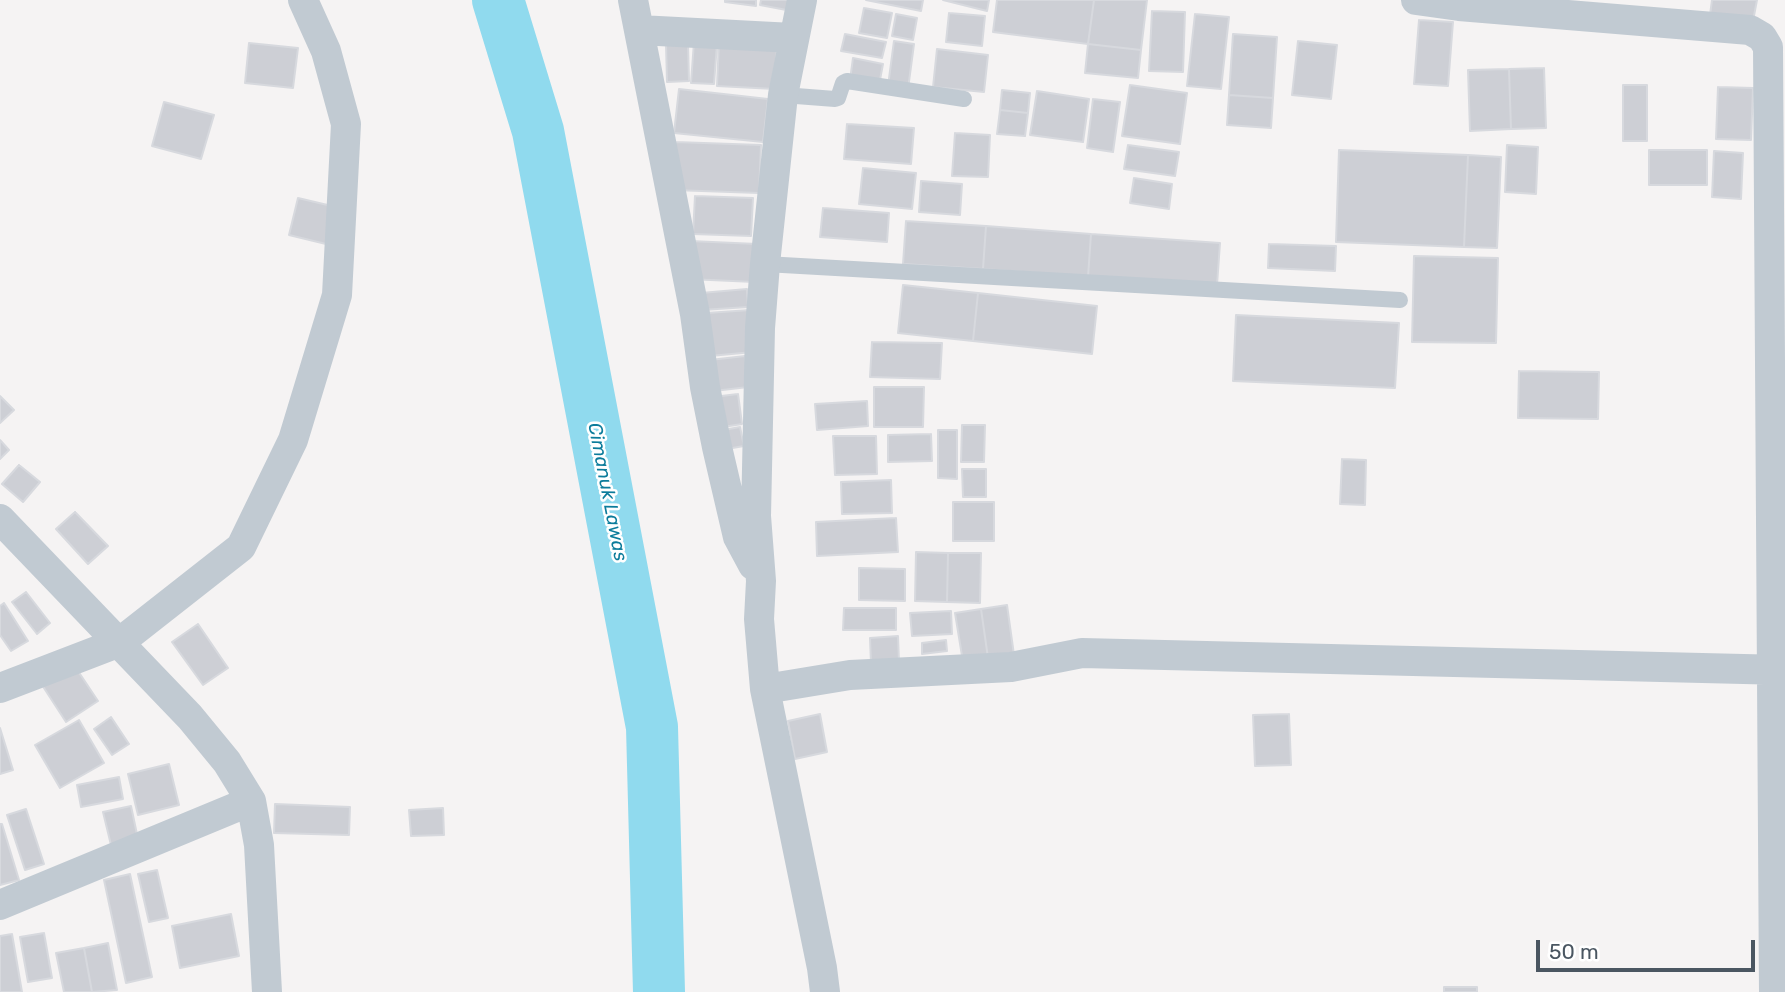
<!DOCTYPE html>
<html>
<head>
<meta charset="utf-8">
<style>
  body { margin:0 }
  #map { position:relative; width:1785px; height:992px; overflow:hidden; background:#f5f3f3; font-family:Rubik,sans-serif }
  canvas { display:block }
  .scale { position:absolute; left:1536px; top:940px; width:219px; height:32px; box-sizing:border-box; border:4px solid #4a5661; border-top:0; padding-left:9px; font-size:21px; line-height:24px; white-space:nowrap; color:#4a5661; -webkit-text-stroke:5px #fff; paint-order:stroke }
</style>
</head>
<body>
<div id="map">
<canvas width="1785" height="992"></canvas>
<div class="scale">50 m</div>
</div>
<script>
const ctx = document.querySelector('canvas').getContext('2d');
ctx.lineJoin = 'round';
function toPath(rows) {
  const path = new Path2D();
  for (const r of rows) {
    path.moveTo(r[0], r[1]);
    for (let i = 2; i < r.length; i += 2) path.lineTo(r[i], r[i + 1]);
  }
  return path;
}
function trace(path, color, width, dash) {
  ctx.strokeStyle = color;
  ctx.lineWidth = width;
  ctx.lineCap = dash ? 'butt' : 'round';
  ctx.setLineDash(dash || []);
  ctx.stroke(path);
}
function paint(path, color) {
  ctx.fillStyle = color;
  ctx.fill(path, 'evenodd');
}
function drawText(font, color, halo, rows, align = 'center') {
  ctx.font = font + ' Rubik,sans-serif';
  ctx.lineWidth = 5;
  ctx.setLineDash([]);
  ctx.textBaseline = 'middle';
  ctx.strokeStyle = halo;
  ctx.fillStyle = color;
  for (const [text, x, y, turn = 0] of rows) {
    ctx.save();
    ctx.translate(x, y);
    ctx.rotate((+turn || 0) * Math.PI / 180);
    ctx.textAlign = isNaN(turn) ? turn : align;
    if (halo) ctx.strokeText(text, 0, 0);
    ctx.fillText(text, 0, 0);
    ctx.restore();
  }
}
trace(toPath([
  [498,0,538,131,652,727,659,992]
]), '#90daee', 52);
const building = toPath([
  [725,0,756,0,756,6,725,2,725,0],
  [761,0,799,0,797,12,760,5,761,0],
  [866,0,923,0,921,11,866,0],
  [943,0,989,0,987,11,943,0],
  [997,0,1094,0,1088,44,993,32,997,0],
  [1094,0,1147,0,1141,50,1088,44,1094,0],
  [1712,0,1757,0,1753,21,1710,15,1712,0],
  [864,8,892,13,887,38,859,33,864,8],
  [1152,11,1185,12,1183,72,1149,71,1152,11],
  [949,13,985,16,982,46,946,42,949,13],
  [896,14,917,18,913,40,892,36,896,14],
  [1195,14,1229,17,1221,89,1187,86,1195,14],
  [1419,20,1453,22,1448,86,1414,84,1419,20],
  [845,34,886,42,882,58,841,51,845,34],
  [1233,34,1277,37,1273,98,1229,95,1233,34],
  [894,41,914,44,908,89,888,86,894,41],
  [1298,41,1337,45,1331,99,1292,95,1298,41],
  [694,42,717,44,714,84,691,83,694,42],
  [719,42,777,45,775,89,717,86,719,42],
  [249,43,298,48,293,88,245,83,249,43],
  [666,44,688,44,689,81,667,82,666,44],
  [1088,44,1141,50,1138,78,1085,73,1088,44],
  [937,49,988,55,984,92,933,87,937,49],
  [853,58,883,64,879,85,850,80,853,58],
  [1544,68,1546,128,1511,129,1509,69,1544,68],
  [1509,69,1511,129,1470,131,1468,70,1509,69],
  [1130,85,1187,93,1180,144,1122,136,1130,85],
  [1623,85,1647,85,1647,141,1623,141,1623,85],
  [1718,87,1753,88,1751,140,1716,139,1718,87],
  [679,89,768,99,763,142,674,133,679,89],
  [1002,90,1030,93,1028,113,1000,110,1002,90],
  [1037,91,1089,99,1083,142,1030,135,1037,91],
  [1229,95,1273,98,1271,128,1227,125,1229,95],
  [1093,99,1120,102,1113,152,1087,148,1093,99],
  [164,102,214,115,201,159,152,146,164,102],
  [1000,110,1028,113,1025,136,997,134,1000,110],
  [847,124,914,128,911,164,844,159,847,124],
  [955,133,990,135,988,177,952,176,955,133],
  [675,142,761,145,759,193,673,190,675,142],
  [1128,145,1179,152,1175,176,1124,169,1128,145],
  [1507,145,1538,147,1536,194,1505,192,1507,145],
  [1339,150,1468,155,1464,247,1336,242,1339,150],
  [1649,150,1707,150,1707,185,1649,185,1649,150],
  [1714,151,1743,153,1741,199,1712,197,1714,151],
  [1468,155,1501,157,1497,248,1464,247,1468,155],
  [863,168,916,173,912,209,859,204,863,168],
  [1134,178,1172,184,1169,209,1130,203,1134,178],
  [921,181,962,184,960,215,919,212,921,181],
  [695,196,753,198,751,236,693,234,695,196],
  [298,198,336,207,326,244,289,235,298,198],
  [823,208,889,213,887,242,820,237,823,208],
  [906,221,986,226,983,269,903,264,906,221],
  [986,226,1091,234,1088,277,983,269,986,226],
  [1091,234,1220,243,1217,285,1088,277,1091,234],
  [690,241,757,244,755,282,688,279,690,241],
  [1269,244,1336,246,1335,271,1268,268,1269,244],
  [1414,256,1498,258,1496,343,1412,342,1414,256],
  [903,285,978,293,973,341,898,333,903,285],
  [747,289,748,307,702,310,701,293,747,289],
  [978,293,1097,306,1092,354,973,341,978,293],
  [750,310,753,352,710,356,707,313,750,310],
  [1236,315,1399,323,1395,388,1233,381,1236,315],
  [872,342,942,343,940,379,870,377,872,342],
  [745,356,748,387,714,391,710,360,745,356],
  [1519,371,1599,372,1598,419,1518,418,1519,371],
  [874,387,924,387,923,427,874,427,874,387],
  [738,394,742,424,717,428,713,397,738,394],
  [0,396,14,410,0,423,0,396],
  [867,401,868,426,817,430,815,404,867,401],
  [962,425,985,425,984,462,961,462,962,425],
  [740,427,744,446,721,450,718,431,740,427],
  [938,430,957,430,957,479,938,478,938,430],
  [931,434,932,461,888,462,888,435,931,434],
  [833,436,876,436,877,474,835,475,833,436],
  [0,440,9,450,0,459,0,440],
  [1342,459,1366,460,1365,505,1340,504,1342,459],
  [19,465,40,482,23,502,2,484,19,465],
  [962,469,986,469,986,497,963,497,962,469],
  [891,480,892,513,842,514,841,482,891,480],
  [953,502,994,502,994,541,953,541,953,502],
  [75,512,108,546,88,564,56,529,75,512],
  [896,518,898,552,817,556,816,522,896,518],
  [916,552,948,553,947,602,915,601,916,552],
  [948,553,981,553,980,603,947,602,948,553],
  [859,568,905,569,905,601,859,600,859,568],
  [26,592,50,623,37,634,12,602,26,592],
  [4,603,28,641,11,651,0,635,0,606,4,603],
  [1007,605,1014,655,988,658,981,609,1007,605],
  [844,608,896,608,896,630,843,630,844,608],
  [981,609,988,658,963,662,955,613,981,609],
  [951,611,952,634,912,636,910,613,951,611],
  [198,624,228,668,203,685,172,642,198,624],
  [898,636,899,662,871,664,870,638,898,636],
  [946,640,947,651,922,654,922,643,946,640],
  [74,665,98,701,66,722,42,685,74,665],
  [820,714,827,752,795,759,788,721,820,714],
  [1289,714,1291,765,1255,766,1253,715,1289,714],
  [111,717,129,744,112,755,94,729,111,717],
  [79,720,104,763,60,788,35,745,79,720],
  [0,728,13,770,0,774,0,728],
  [169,764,179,805,138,815,128,774,169,764],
  [119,777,123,799,81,807,77,785,119,777],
  [275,804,350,807,349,835,274,833,275,804],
  [131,806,138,839,111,845,103,812,131,806],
  [443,808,444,835,411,836,409,810,443,808],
  [26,809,44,864,25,870,7,815,26,809],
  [0,824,2,824,19,880,0,885,0,824],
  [157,870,168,918,149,922,138,874,157,870],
  [130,874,152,977,126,983,104,880,130,874],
  [231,914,239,956,180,968,172,926,231,914],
  [44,933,52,978,28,982,20,937,44,933],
  [12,934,22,992,0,992,0,936,12,934],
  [108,943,117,990,92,992,84,948,108,943],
  [84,948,92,992,64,992,56,953,84,948],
  [1444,987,1477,987,1477,992,1444,992,1444,987]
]);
paint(building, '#cdcfd5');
trace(building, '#d7d9de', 2);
trace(toPath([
  [783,95,835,99,838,98,843,83,847,81,964,99],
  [765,264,1400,300]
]), '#c1cad2', 16);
trace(toPath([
  [633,0,695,314,705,387,717,447,738,537,753,565],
  [802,0,783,95,765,264,760,328,756,516,761,581,759,619,765,689,822,968,825,992],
  [1416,0,1459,6,1750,30,1762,37,1768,47,1774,992],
  [639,30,793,38],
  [0,519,190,717,227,762,251,801,259,845,267,992],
  [0,688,120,642,241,547,293,440,337,295,346,124,326,51,303,0],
  [765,689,850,675,1011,667,1082,653,1785,670],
  [0,905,251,801]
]), '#c1cad2', 30);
drawText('italic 19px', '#0c7c9b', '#fff', [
  ["Cimanuk Lawas",607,492,79]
]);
</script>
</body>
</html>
